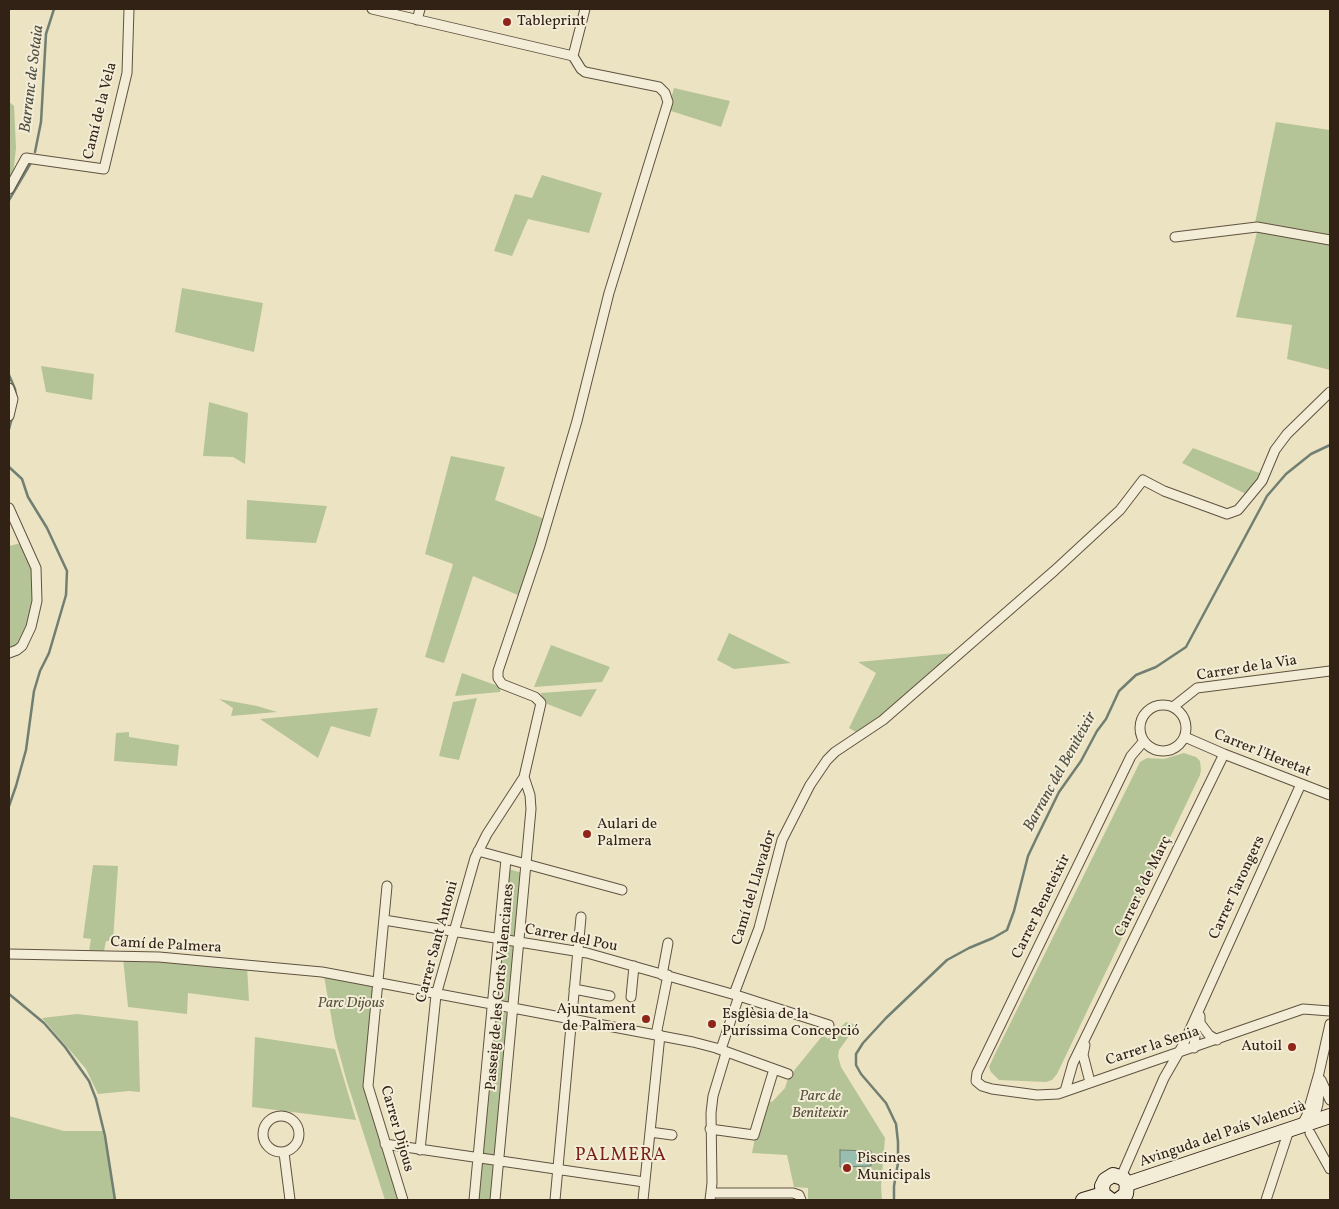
<!DOCTYPE html>
<html>
<head>
<meta charset="utf-8">
<style>
  body { margin:0 }
  #map { position:relative; width:1339px; height:1209px; overflow:hidden; background:#ece3c3; font-family:Vollkorn,serif }
  canvas { display:block }
  .frame { position:absolute; inset:0; border:10px solid #322115; pointer-events:none }
</style>
</head>
<body>
<div id="map">
<canvas width="1339" height="1209"></canvas>
<div class="frame"></div>
</div>
<script>
const ctx = document.querySelector('canvas').getContext('2d');
ctx.lineJoin = 'round';
function paint(path, color) {
  ctx.fillStyle = color;
  ctx.fill(path, 'evenodd');
}
function toPath(rows) {
  const path = new Path2D();
  for (const r of rows) {
    if (r.length === 3) {
      path.moveTo(r[0] + r[2], r[1]);
      path.arc(r[0], r[1], r[2], 0, 2 * Math.PI);
      continue;
    }
    path.moveTo(r[0], r[1]);
    for (let i = 2; i < r.length; i += 2) path.lineTo(r[i], r[i + 1]);
  }
  return path;
}
function trace(path, color, width, dash) {
  ctx.strokeStyle = color;
  ctx.lineWidth = width;
  ctx.lineCap = dash ? 'butt' : 'round';
  ctx.setLineDash(dash || []);
  ctx.stroke(path);
}
function drawText(font, color, halo, rows, align = 'center') {
  ctx.font = font + ' Vollkorn,serif';
  ctx.lineWidth = 4;
  ctx.setLineDash([]);
  ctx.textBaseline = 'middle';
  ctx.strokeStyle = halo;
  ctx.fillStyle = color;
  for (const [text, x, y, turn = 0] of rows) {
    ctx.save();
    ctx.translate(x, y);
    ctx.rotate((+turn || 0) * Math.PI / 180);
    ctx.textAlign = isNaN(turn) ? turn : align;
    if (halo) ctx.strokeText(text, 0, 0);
    ctx.fillText(text, 0, 0);
    ctx.restore();
  }
}
paint(toPath([
  [674,88,730,101,721,127,668,110],
  [9,102,14,106,16,148,13,176,9,185],
  [1276,122,1330,130,1330,370,1287,359,1292,325,1236,317,1257,232,1255,223],
  [542,175,602,193,589,233,528,219,512,256,494,251,515,194,532,198],
  [182,288,263,303,254,352,175,332],
  [41,366,94,374,92,400,46,392],
  [209,402,248,413,245,464,233,457,203,456],
  [1193,448,1262,474,1248,495,1182,463],
  [451,456,505,467,495,500,545,519,520,596,473,576,444,663,425,657,453,564,425,554],
  [247,500,327,506,316,543,246,539],
  [25,542,33,573,34,608,22,643,9,650,9,546],
  [729,633,791,663,734,669,717,660],
  [551,645,610,667,602,682,534,687],
  [955,653,881,717,856,732,849,728,876,673,858,662],
  [462,673,501,687,500,692,455,696],
  [597,689,581,717,542,702,541,693],
  [477,698,459,760,439,756,453,702],
  [219,699,257,706,277,712,231,716,233,708],
  [378,708,370,737,331,726,318,758,260,719],
  [129,732,129,737,179,745,177,766,114,761,116,733],
  [1184,753,1196,757,1200,761,1201,770,1200,775,1057,1074,1052,1080,1046,1082,999,1080,991,1072,989,1067,995,1054,1140,762,1147,758,1164,759],
  [93,865,118,866,113,941,106,941,104,951,89,951,91,939,83,938],
  [509,869,522,873,516,936,503,935],
  [502,944,516,946,510,1003,496,1001],
  [123,958,247,966,249,1001,188,993,187,1014,128,1007],
  [324,976,373,987,364,1082,398,1200,385,1200,347,1082,335,1038],
  [495,1010,509,1013,495,1155,481,1154],
  [77,1014,138,1021,140,1092,129,1091,98,1094,86,1069,42,1018],
  [846,1022,857,1025,839,1050,838,1056,841,1067,885,1138,881,1186,882,1200,808,1200,808,1188,794,1187,787,1155,752,1153,755,1138,767,1100,772,1102,785,1088,788,1078,823,1035,828,1039],
  [255,1037,335,1049,356,1120,252,1107],
  [9,1116,64,1131,103,1131,115,1200,9,1200],
  [481,1162,495,1164,491,1200,477,1200]
]), '#b5c496');
const water = toPath([
  [840,1150,871,1151,871,1166,840,1167,840,1150]
]);
paint(water, '#99beaf');
trace(water, '#707f71', 1);
trace(toPath([
  [35,152,41,122,46,34,54,9],
  [9,200,32,161],
  [9,375,15,389,16,396],
  [9,429,12,418],
  [9,467,22,479,28,497,47,528,67,571,66,595,49,653,40,671,34,691,26,750,16,786,9,806],
  [9,994,44,1023,65,1047,89,1081,96,1099,105,1136,115,1200],
  [894,1200,894,1186,898,1163,898,1142,896,1124,886,1103,861,1074,856,1065,856,1054,863,1043,886,1018,947,960,969,948,993,938,1007,930,1014,911,1028,856,1037,837,1059,792,1081,761,1097,731,1106,719,1119,691,1136,675,1156,667,1186,647,1267,496,1286,474,1311,454,1330,445]
]), '#707f71', 2.5);
const street = toPath([
  [372,9,573,56],
  [417,20,420,9],
  [573,56,585,9],
  [9,189,26,158,104,169,127,73,129,9],
  [1175,237,1257,227,1330,240],
  [9,388,13,399,9,416],
  [9,508,36,568,37,601,31,627,22,646,17,650,9,653],
  [1163,728,23],
  [1173,707,1197,688,1330,671],
  [1185,737,1224,754,1330,795],
  [1143,742,1131,756,977,1073,976,1081,982,1086,992,1089,1037,1095,1058,1094,1303,1009,1330,1011],
  [478,851,622,890],
  [387,886,368,1086,403,1200],
  [384,920,587,953,739,996,829,1025],
  [9,954,159,957,322,972,693,1042,716,1048,788,1074],
  [662,975,668,943],
  [574,989,610,996],
  [734,994,759,928,782,840,810,785,827,760,835,752,883,720,1054,571,1120,510,1143,480,1164,491,1227,514,1238,510,1262,481,1275,450,1287,434,1330,392],
  [631,997,634,966],
  [1200,1016,1200,1023,1209,1035,1217,1040],
  [656,1035,668,975],
  [1085,1045,1083,1055,1090,1082],
  [1194,1048,1196,1023],
  [721,1049,739,996],
  [1321,1080,1330,1100],
  [1065,1091,1073,1063,1224,754],
  [281,1134,18],
  [1313,1122,1318,1104,1320,1080],
  [1302,1125,1307,1115,1319,1073,1330,1024],
  [710,1129,754,1135,774,1069],
  [650,1132,672,1135],
  [1310,1133,1330,1169],
  [385,1144,644,1182],
  [420,1150,436,995,475,858,487,834,524,777,541,703,535,697,502,684,498,678,498,671,540,546,577,421,609,293,668,102,665,93,659,87,585,72,581,69,573,56],
  [284,1153,290,1200],
  [1121,1177,1164,1078,1183,1045,1301,784],
  [711,1193,793,1193,799,1195,801,1200],
  [474,1200,506,859],
  [495,1200,531,809,530,795,524,777],
  [555,1200,581,917],
  [643,1200,660,1035],
  [710,1200,712,1183,711,1113,713,1096,726,1053],
  [1266,1200,1289,1130]
]);
const secondary = toPath([
  [1127,1184,1330,1116],
  [1083,1200,1103,1194],
  [1111,1200,1103,1194,1102,1186,1105,1180,1113,1175,1123,1178,1127,1184,1126,1194,1118,1200]
]);
trace(street, '#605240', 11);
trace(secondary, '#322115', 16);
trace(street, '#f3edd8', 9);
trace(secondary, '#f3edd8', 14);
for (const [x, y, r, color] of [
  [507,22,5,"#8f2418"],
  [587,834,5,"#8f2418"],
  [646,1019,5,"#8f2418"],
  [712,1024,5,"#8f2418"],
  [1292,1047,5,"#8f2418"],
  [847,1168,5,"#8f2418"]
]) {
  const dot = new Path2D();
  dot.arc(x, y, r, 0, 2 * Math.PI);
  ctx.fillStyle = color;
  ctx.fill(dot);
  trace(dot, '#f3edd8', 2);
}
drawText('15px', '#322115', '#f3edd8', [
  ["Tableprint",517,22],
  ["Aulari de",597,825],
  ["Palmera",597,842],
  ["Ajuntament",636,1010,"right"],
  ["de Palmera",636,1027,"right"],
  ["Esglèsia de la",722,1015],
  ["Puríssima Concepció",722,1032],
  ["Autoil",1282,1047,"right"],
  ["Piscines",857,1159],
  ["Municipals",857,1176]
], 'left');
drawText('15px', '#322115', '#f3edd8', [
  ["Camí de la Vela",101,111,-76],
  ["Carrer de la Via",1247,669,-9],
  ["Carrer l'Heretat",1262,754,22],
  ["Carrer 8 de Març",1144,887,-64],
  ["Camí del Llavador",755,888,-73],
  ["Carrer Tarongers",1238,888,-65],
  ["Carrer Beneteixir",1042,907,-64],
  ["Carrer del Pou",571,939,11],
  ["Carrer Sant Antoni",438,942,-75],
  ["Camí de Palmera",166,946,3],
  ["Passeig de les Corts Valencianes",501,987,-85],
  ["Carrer la Senia",1153,1047,-18],
  ["Carrer Dijous",396,1129,74],
  ["Avinguda del País Valencià",1223,1135,-19]
]);
drawText('italic 15px', '#59523c', '#f3edd8', [
  ["Parc Dijous",351,1004],
  ["Parc de",820,1097],
  ["Beniteixir",820,1114]
]);
drawText('italic 16px', '#515043', '#f3edd8', [
  ["Barranc de Sotaia",33,79,-83],
  ["Barranc del Beniteixir",1061,772,-61]
]);
ctx.letterSpacing = '1px';
drawText('18px', '#7a1f14', '#f3edd8', [
  ["PALMERA",621,1157]
]);
ctx.letterSpacing = '0px';
</script>
</body>
</html>
